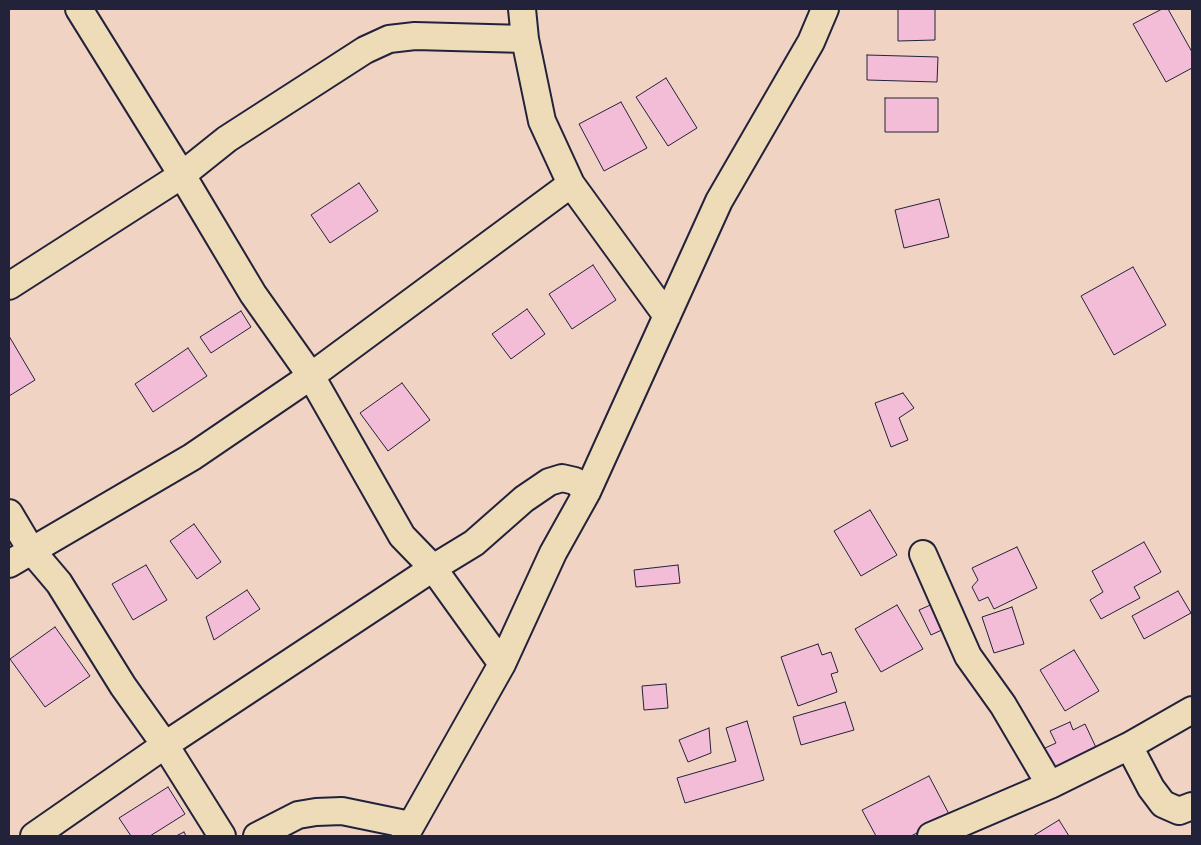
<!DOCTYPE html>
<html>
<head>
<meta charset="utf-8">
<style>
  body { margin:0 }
  #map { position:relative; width:1201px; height:845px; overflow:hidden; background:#f0d3c2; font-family:Dekko,sans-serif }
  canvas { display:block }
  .frame { position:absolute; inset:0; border:10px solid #22223b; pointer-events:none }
</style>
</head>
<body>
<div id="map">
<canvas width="1201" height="845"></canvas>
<div class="frame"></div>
</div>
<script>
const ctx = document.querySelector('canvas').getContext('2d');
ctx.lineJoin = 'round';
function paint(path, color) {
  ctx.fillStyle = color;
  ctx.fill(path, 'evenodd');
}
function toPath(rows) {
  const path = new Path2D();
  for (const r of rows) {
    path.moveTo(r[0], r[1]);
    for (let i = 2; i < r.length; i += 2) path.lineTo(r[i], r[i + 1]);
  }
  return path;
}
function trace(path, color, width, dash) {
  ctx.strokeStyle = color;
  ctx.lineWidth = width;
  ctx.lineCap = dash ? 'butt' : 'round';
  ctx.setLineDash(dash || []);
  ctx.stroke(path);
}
const building = toPath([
  [898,9,935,9,935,40,898,41,898,9],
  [1162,9,1168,9,1192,52,1192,68,1166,82,1133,24,1162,9],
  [867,55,938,57,937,82,867,80,867,55],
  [666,78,697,128,668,146,636,97,666,78],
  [885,98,938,98,938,132,885,132,885,98],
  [621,102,647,148,604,171,579,124,621,102],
  [359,183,378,211,330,243,311,215,359,183],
  [939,199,949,237,904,248,895,210,939,199],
  [593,265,616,300,572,329,549,294,593,265],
  [1133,267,1166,325,1114,355,1081,296,1133,267],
  [527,309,545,334,511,359,492,334,527,309],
  [241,311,251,327,211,353,200,337,241,311],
  [9,336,35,380,9,396,9,336],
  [188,348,207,376,153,412,135,384,188,348],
  [402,383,430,420,388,451,360,413,402,383],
  [903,393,914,408,899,418,908,440,891,447,875,403,903,393],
  [870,510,897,555,861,576,834,531,870,510],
  [194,524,221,562,197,579,170,541,194,524],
  [1144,542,1161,572,1134,587,1140,598,1101,619,1090,600,1103,592,1092,571,1144,542],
  [1017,547,1037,588,994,609,988,597,979,601,972,587,978,580,972,568,1017,547],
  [146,565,167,600,133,620,112,584,146,565],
  [678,565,680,583,636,587,634,570,678,565],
  [247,590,260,609,214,640,206,617,247,590],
  [1178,591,1191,613,1144,639,1132,616,1178,591],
  [935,603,946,628,931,635,919,610,935,603],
  [897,605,923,649,881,672,855,629,897,605],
  [1012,607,1024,644,994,653,982,617,1012,607],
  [55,627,90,676,45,707,10,659,55,627],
  [818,644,822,655,831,652,838,672,831,674,837,692,798,706,781,657,818,644],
  [1074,650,1099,691,1065,711,1040,670,1074,650],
  [666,684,668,708,644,710,642,686,666,684],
  [845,702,854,730,801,745,793,717,845,702],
  [747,721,764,780,685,803,677,778,736,761,726,728,747,721],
  [1070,722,1073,730,1085,724,1100,756,1055,777,1043,749,1056,743,1050,731,1070,722],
  [709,728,711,753,688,762,679,740,709,728],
  [929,776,950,816,911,836,876,836,862,810,929,776],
  [168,787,185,814,150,836,131,836,119,818,168,787],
  [1059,820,1069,836,1033,836,1059,820],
  [184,832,186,836,176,836,184,832]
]);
paint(building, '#f3bdd7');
trace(building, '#22223b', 1);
const minor = toPath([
  [79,9,182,175,253,294,311,376,402,536,433,568,502,664],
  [522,9,525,39,542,121,571,184,667,316],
  [9,286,182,175,227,139,365,50,389,39,415,36,525,39],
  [9,513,31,550,59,583,123,686,165,745,222,836],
  [923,554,968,656,1003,705,1050,785],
  [9,564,192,457,311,376,571,184],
  [1129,746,1151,788,1163,804,1179,811,1192,806],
  [34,836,165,745,433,568,474,543,524,499,549,482,562,478,575,481,587,492],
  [257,836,298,815,316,812,342,811,410,825],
  [405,836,502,664,553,553,587,492,719,201,811,42,825,9],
  [931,836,1050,785,1129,746,1192,710]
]);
trace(minor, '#22223b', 30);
trace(minor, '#eedcb9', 26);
</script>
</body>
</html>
